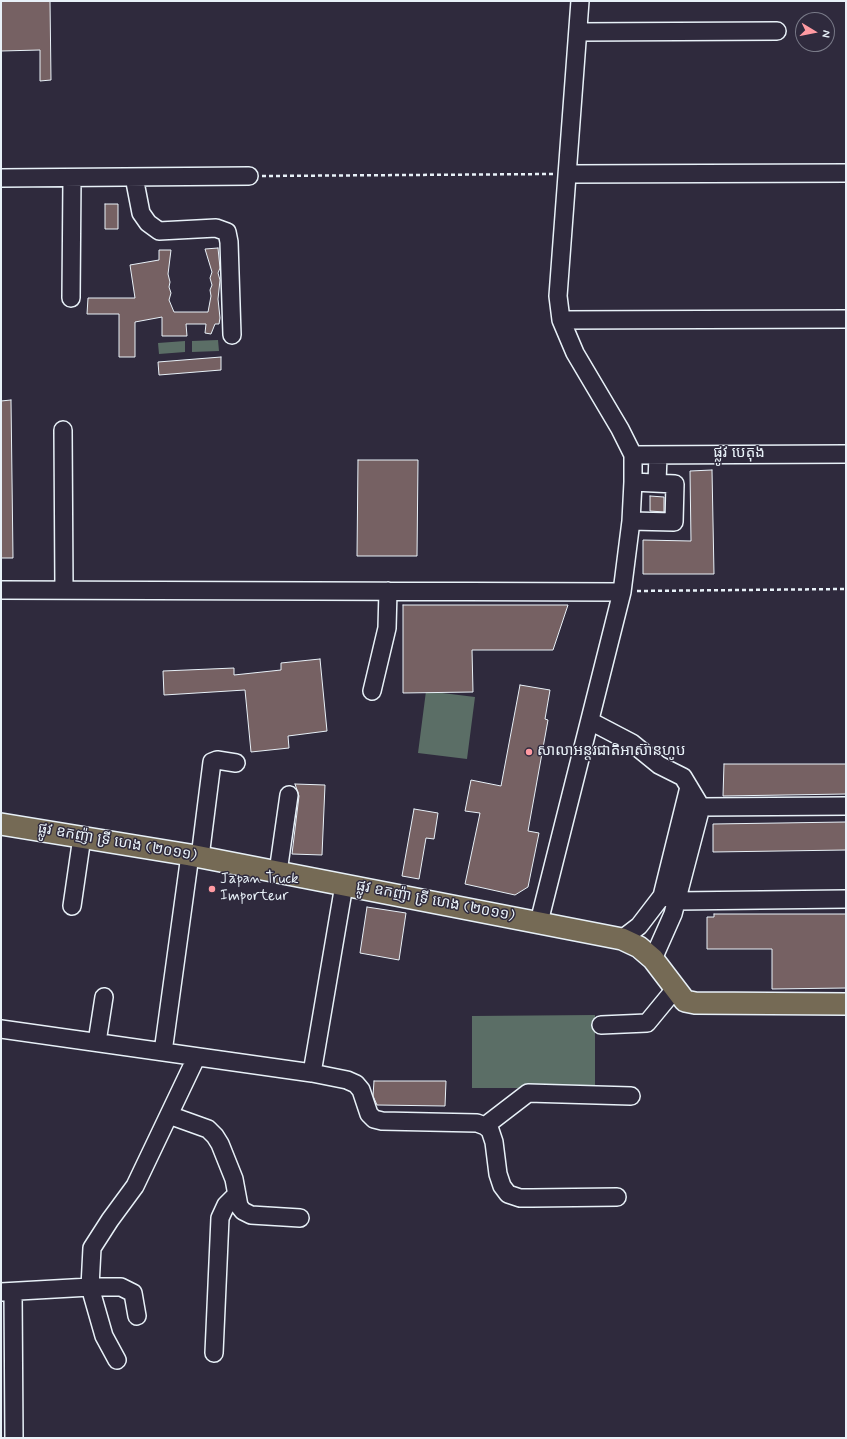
<!DOCTYPE html>
<html>
<head>
<meta charset="utf-8">
<style>
  body { margin:0 }
  #map { position:relative; width:847px; height:1439px; overflow:hidden; background:#2f2a3d; font-family:Mynerve,sans-serif }
  canvas { display:block }
  .frame { position:absolute; inset:0; border:2px solid #e8f1f8; pointer-events:none }
  .north { position:absolute; left:795px; top:12px; width:40px; height:40px; box-sizing:border-box; background:#2f2a3d; border:1px solid #797a88; border-radius:50%; rotate:100deg; font-size:11px; font-weight:700; line-height:16px; text-align:center; color:#e8f1f8 }
  .north::after { content:''; display:block; margin:auto; width:14px; height:18px; background:#ff9aa2; clip-path:polygon(50% 0,100% 100%,50% 72%,0 100%) }
</style>
</head>
<body>
<div id="map">
<canvas width="847" height="1439"></canvas>
<div class="frame"></div>
<div class="north">N</div>
</div>
<script>
const ctx = document.querySelector('canvas').getContext('2d');
ctx.lineJoin = 'round';
function paint(path, color) {
  ctx.fillStyle = color;
  ctx.fill(path, 'evenodd');
}
function toPath(rows) {
  const path = new Path2D();
  for (const r of rows) {
    path.moveTo(r[0], r[1]);
    for (let i = 2; i < r.length; i += 2) path.lineTo(r[i], r[i + 1]);
  }
  return path;
}
function trace(path, color, width, dash) {
  ctx.strokeStyle = color;
  ctx.lineWidth = width;
  ctx.lineCap = dash ? 'butt' : 'round';
  ctx.setLineDash(dash || []);
  ctx.stroke(path);
}
function drawText(font, color, halo, rows, align = 'center') {
  ctx.font = font + ' Mynerve,"Noto Sans Khmer",sans-serif';
  ctx.lineWidth = 3;
  ctx.setLineDash([]);
  ctx.textBaseline = 'middle';
  ctx.strokeStyle = halo;
  ctx.fillStyle = color;
  for (const [text, x, y, turn = 0] of rows) {
    ctx.save();
    ctx.translate(x, y);
    ctx.rotate((+turn || 0) * Math.PI / 180);
    ctx.textAlign = isNaN(turn) ? turn : align;
    if (halo) ctx.strokeText(text, 0, 0);
    ctx.fillText(text, 0, 0);
    ctx.restore();
  }
}
paint(toPath([
  [218,340,219,351,192,352,192,341],
  [185,341,185,352,159,354,158,343],
  [426,691,475,697,467,759,418,753],
  [595,1015,595,1088,472,1088,472,1016]
]), '#5b6e66');
const building = toPath([
  [1,1,50,1,51,80,40,81,40,50,1,51,1,1],
  [105,204,118,204,118,229,105,229,105,204],
  [218,248,220,268,218,273,220,280,218,299,220,318,219,324,215,324,211,334,205,333,206,324,186,324,187,336,162,336,162,317,135,322,135,357,119,357,119,314,87,314,88,298,135,298,130,265,159,260,159,250,171,250,168,274,170,282,169,287,171,293,169,300,174,312,208,312,211,296,210,290,212,285,210,278,212,272,205,249,218,248],
  [221,357,221,370,159,375,158,362,221,357],
  [11,400,13,558,1,558,1,401,11,400],
  [358,460,418,460,417,556,357,556,358,460],
  [712,470,714,574,643,574,643,540,691,541,690,471,712,470],
  [650,496,664,497,664,512,650,511,650,496],
  [403,605,568,605,553,650,472,650,473,692,403,693,403,605],
  [320,659,327,731,288,736,289,748,251,752,245,690,164,695,163,671,234,668,234,675,281,670,281,663,320,659],
  [520,685,550,690,545,719,548,720,528,831,539,833,528,887,515,895,465,884,480,813,465,811,471,780,501,786,520,685],
  [724,764,846,764,846,794,723,796,724,764],
  [295,784,325,785,322,855,292,854,299,796,295,784],
  [414,809,438,813,434,839,426,838,419,879,402,876,414,809],
  [846,822,846,850,713,852,713,824,846,822],
  [367,907,406,913,399,960,360,953,367,907],
  [714,914,846,914,846,988,772,989,772,949,707,949,707,917,714,917,714,914],
  [374,1081,446,1081,445,1106,377,1105,373,1096,374,1081]
]);
paint(building, '#766163');
trace(building, '#e8f1f8', 1);
const minor = toPath([
  [578,32,777,31],
  [568,174,846,173],
  [134,177,141,213,148,223,159,231,216,228,227,232,229,242,232,335],
  [1,178,249,176],
  [71,298,72,178],
  [561,320,846,319],
  [63,430,64,590],
  [633,455,846,454],
  [657,483,658,455],
  [631,521,674,522,675,484,633,482],
  [1,590,622,592],
  [372,691,387,628,388,591],
  [590,721,632,743,659,765,683,777,701,807,673,914,653,959],
  [701,807,846,806],
  [200,857,212,762,217,760,236,763],
  [278,872,289,795],
  [662,896,677,901,846,899],
  [72,906,82,837],
  [539,922,622,592,631,521,633,482,633,455,620,429,575,353,561,320,558,296,580,1],
  [622,939,639,926,662,896,689,787],
  [601,1025,647,1023,675,989],
  [1,1029,312,1073,347,1080,356,1084,361,1090,369,1114,374,1119,382,1121,477,1123,485,1126,490,1130,494,1142,498,1174,502,1186,508,1194,520,1198,532,1198,617,1197],
  [97,1042,104,997],
  [163,1052,190,855],
  [312,1073,344,885],
  [169,1115,208,1129,215,1136,220,1144,234,1179,239,1206,243,1211,251,1215,300,1218],
  [485,1126,528,1093,631,1096],
  [1,1292,90,1287,121,1287,133,1293,137,1316],
  [13,1292,14,1438],
  [214,1353,220,1218,226,1205,236,1195],
  [117,1360,104,1336,90,1287,92,1248,110,1220,135,1186,196,1058]
]);
const major = toPath([
  [1,824,190,855,622,939,639,947,653,959,685,1001,695,1003,846,1004]
]);
trace(minor, '#e8f1f8', 20);
trace(major, '#e8f1f8', 24);
trace(toPath([
  [262,176,553,174],
  [637,591,846,589]
]), '#e8f1f8', 2.5, [4, 3]);
trace(minor, '#2f2a3d', 17);
trace(major, '#756a55', 21);
for (const [x, y, r, color] of [
  [529,752,4,"#ff9aa2"],
  [212,889,4,"#ff9aa2"]
]) {
  const dot = new Path2D();
  dot.arc(x, y, r, 0, 2 * Math.PI);
  ctx.fillStyle = color;
  ctx.fill(dot);
  trace(dot, '#2f2a3d', 1.5);
}
drawText('15px', '#e8f1f8', '#2f2a3d', [
  ["ផ្លូវ បេតុង",739,454],
  ["ផ្លូវ ឧកញ៉ា ទ្រី ហេង (២០១១)",117,843,10],
  ["ផ្លូវ ឧកញ៉ា ទ្រី ហេង (២០១១)",435,902,11]
]);
drawText('15px', '#e8f1f8', '#2f2a3d', [
  ["សាលាអន្ដរជាតិអាស៊ានហូប",537,752],
  ["Japan Truck",220,880],
  ["Importeur",220,897]
], 'left');
</script>
</body>
</html>
